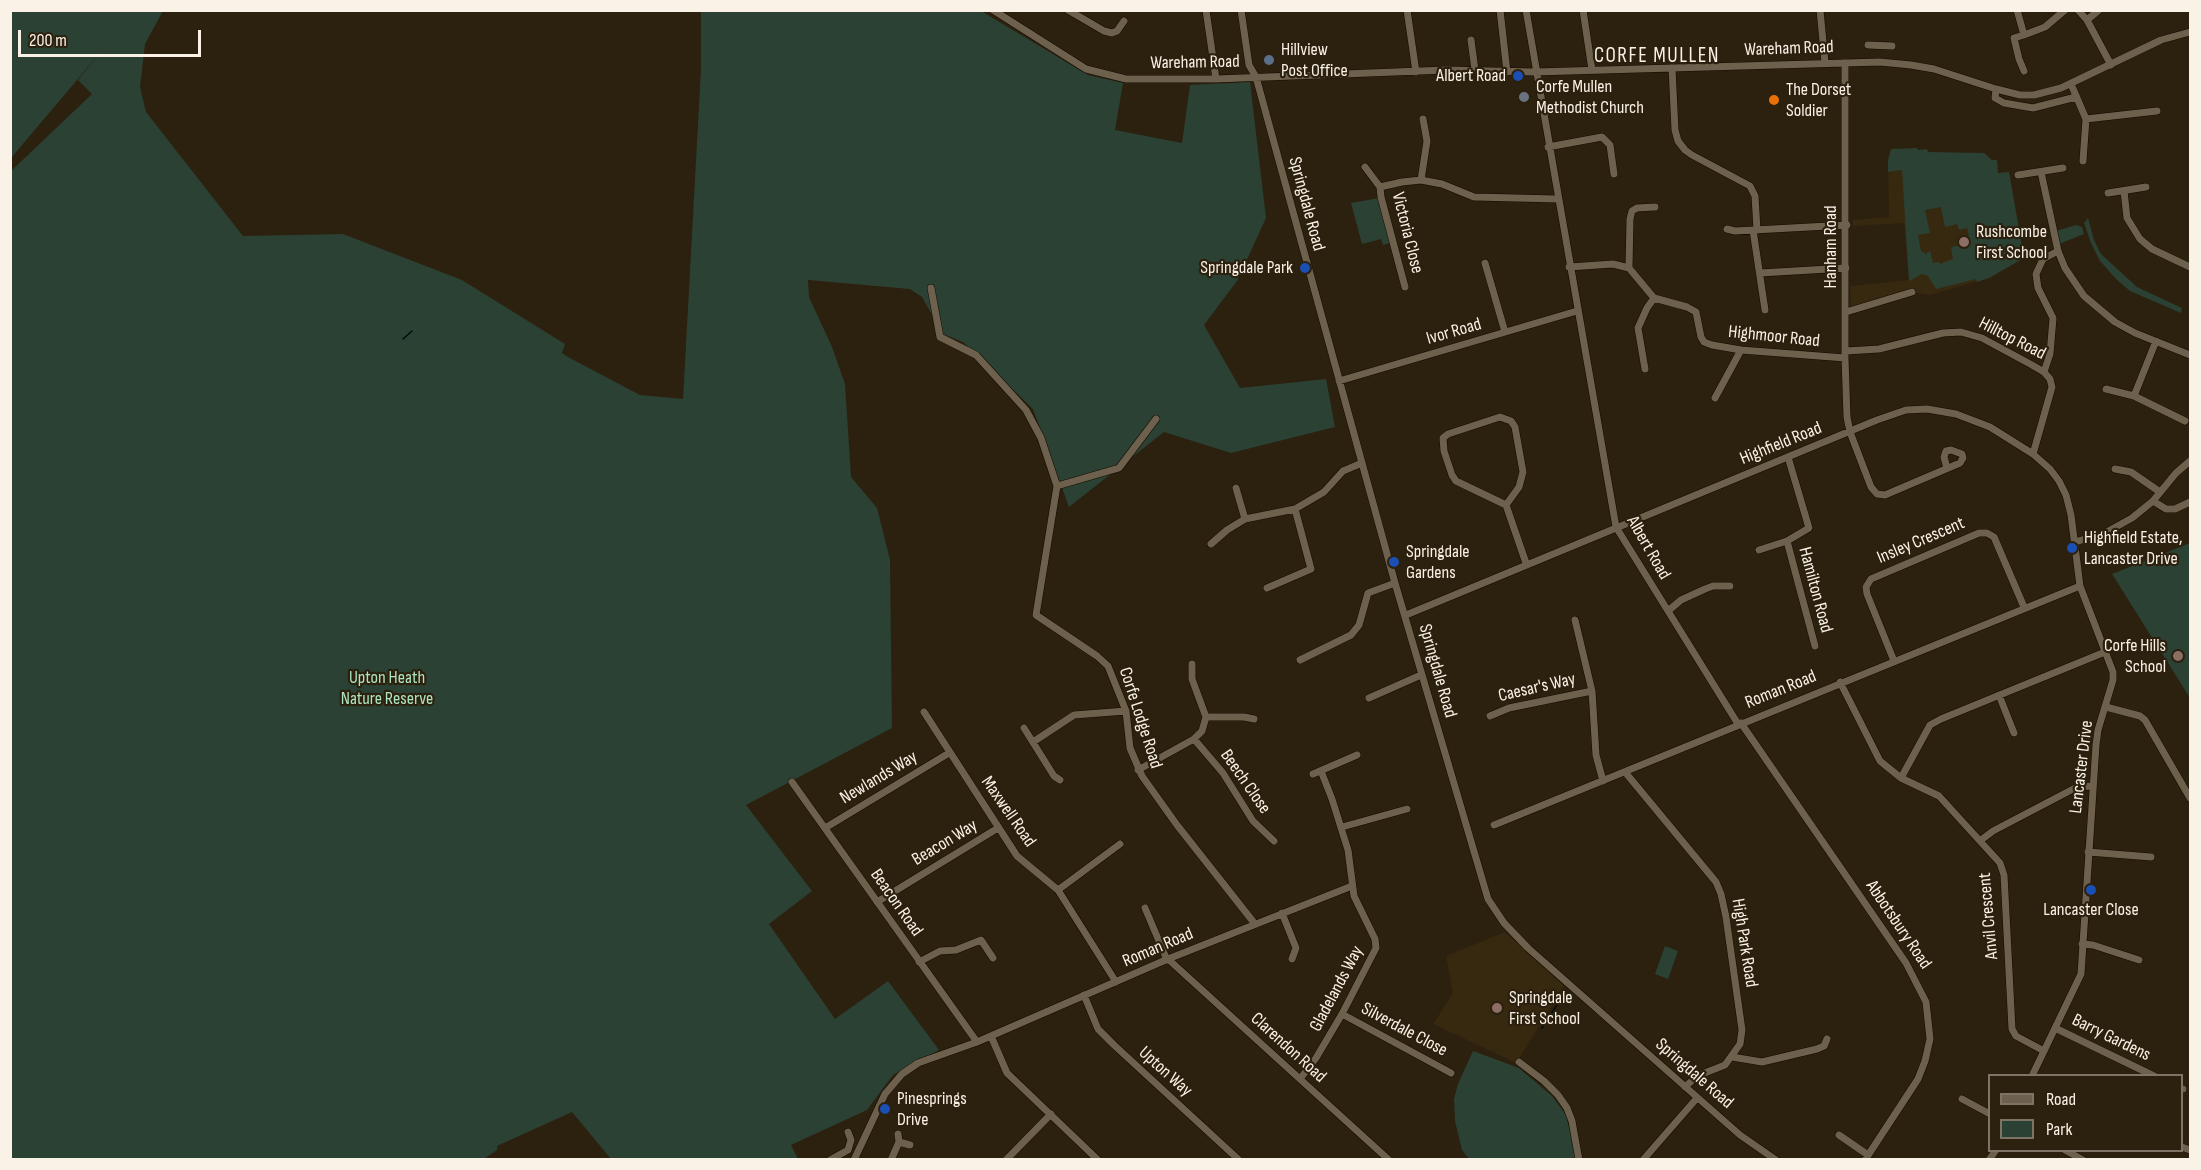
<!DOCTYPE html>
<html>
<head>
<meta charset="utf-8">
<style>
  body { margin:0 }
  #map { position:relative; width:2201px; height:1170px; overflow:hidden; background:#2c200e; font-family:"Sofia Sans Condensed",sans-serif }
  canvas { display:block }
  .frame { position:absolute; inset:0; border:12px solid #faf2e7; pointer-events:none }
  .legend { position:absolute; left:1988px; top:1074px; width:195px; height:78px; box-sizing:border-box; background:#2c200e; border:2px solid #7e7465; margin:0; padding:8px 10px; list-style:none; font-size:18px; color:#faf2e7 }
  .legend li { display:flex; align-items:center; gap:12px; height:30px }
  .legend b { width:30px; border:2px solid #7e7465 }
  .scale { position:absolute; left:18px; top:30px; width:183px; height:27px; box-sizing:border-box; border:3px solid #faf2e7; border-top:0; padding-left:8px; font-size:18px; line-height:21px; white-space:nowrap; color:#faf2e7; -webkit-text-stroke:4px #2c200e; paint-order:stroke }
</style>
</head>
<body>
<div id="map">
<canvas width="2201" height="1170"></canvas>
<div class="frame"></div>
<ul class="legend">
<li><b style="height:8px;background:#6d604c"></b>Road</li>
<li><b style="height:16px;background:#2b4133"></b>Park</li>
</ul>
<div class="scale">200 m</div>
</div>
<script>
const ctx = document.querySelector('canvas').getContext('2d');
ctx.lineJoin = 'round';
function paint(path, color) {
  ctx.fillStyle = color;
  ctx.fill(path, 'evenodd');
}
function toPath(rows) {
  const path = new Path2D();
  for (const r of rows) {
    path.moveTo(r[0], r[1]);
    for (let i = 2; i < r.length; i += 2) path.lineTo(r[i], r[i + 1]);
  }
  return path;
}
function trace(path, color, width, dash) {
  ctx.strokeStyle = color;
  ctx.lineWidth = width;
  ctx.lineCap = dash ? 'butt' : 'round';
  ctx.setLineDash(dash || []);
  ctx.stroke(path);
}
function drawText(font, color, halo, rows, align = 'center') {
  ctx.font = font + ' "Sofia Sans Condensed",sans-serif';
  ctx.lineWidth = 4.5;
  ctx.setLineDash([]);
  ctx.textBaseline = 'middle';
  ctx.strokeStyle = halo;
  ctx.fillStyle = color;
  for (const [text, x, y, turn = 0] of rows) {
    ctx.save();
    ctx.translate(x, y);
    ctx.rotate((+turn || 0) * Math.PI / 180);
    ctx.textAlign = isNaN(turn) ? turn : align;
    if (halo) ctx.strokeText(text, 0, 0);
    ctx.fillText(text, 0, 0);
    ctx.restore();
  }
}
paint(toPath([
  [1888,160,1997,160,1998,173,2009,172,2024,258,1989,278,1930,295,1912,292,1851,310,1850,286,1909,280,1904,223,1853,226,1853,220,1889,217],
  [1505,932,1564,986,1516,1063,1433,1024,1453,993,1446,956]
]), '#372810');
paint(toPath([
  [10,11,163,11,145,44,140,87,146,112,243,236,343,234,462,280,565,344,562,353,568,357,640,395,683,399,701,69,701,11,981,11,1088,75,1123,83,1115,130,1182,143,1190,85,1250,82,1266,218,1237,281,1204,325,1240,388,1326,379,1335,427,1231,453,1164,432,1069,507,1033,409,963,342,943,334,922,297,910,289,808,280,809,297,832,347,845,384,851,477,877,508,890,560,892,728,746,805,812,891,769,924,835,1019,888,981,939,1050,893,1075,867,1110,791,1145,798,1159,611,1159,572,1112,497,1146,497,1150,484,1159,11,1159,11,171,92,94,78,80,105,47,11,158],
  [1917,148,1918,150,1927,149,1928,152,1984,153,1992,160,1997,160,1998,173,2009,172,2024,258,1989,278,1977,282,1976,279,1936,289,1928,276,1922,274,1909,281,1902,170,1888,172,1888,160,1891,149],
  [1941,207,1945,227,1957,224,1959,230,1967,228,1969,236,1960,239,1961,245,1951,247,1953,259,1940,264,1939,262,1933,263,1930,251,1926,254,1921,251,1918,235,1930,233,1925,210],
  [1379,198,1392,242,1383,245,1381,239,1362,244,1351,203],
  [2088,218,2094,240,2101,254,2137,287,2182,308,2181,313,2130,291,2116,279,2100,261,2091,243,2084,223],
  [2076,225,2082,227,2084,234,2059,244,2056,231],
  [2190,543,2190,698,2112,574],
  [1665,946,1678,951,1668,979,1655,974],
  [1473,1051,1519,1068,1552,1096,1566,1115,1576,1156,1573,1160,1469,1159,1462,1150,1455,1121,1454,1099,1458,1084]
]), '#2b4133');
trace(toPath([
  [403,339,412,331],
  [1542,1028,1561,999]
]), '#000b0e', 1.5);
const minor = toPath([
  [993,10,1086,69,1126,79,1216,79,1446,70,1535,72,1880,62,1911,65,1934,69,1996,89,2020,95,2034,95,2061,88,2161,40,2190,32],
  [1068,10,1104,31,1112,33,1117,31,1124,21],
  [1206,10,1216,79],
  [1241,10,1249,65,1256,77,1395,583,1488,899,1504,923,1528,948,1740,1135,1776,1160],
  [1407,10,1416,72],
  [1500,10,1507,72],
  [1526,10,1616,527,1738,724],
  [1583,10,1592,70],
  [1820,10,1825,63],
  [2017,10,2024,35,2045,27,2065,10],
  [2078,10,2087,20,2111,65],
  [2087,20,2099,10],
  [2024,35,2014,38,2019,59,2024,71],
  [1471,40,1475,70],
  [1868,45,1892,46],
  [1845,63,1845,358,1847,417,1850,432,1871,487,1877,494,1885,495,1960,463,1963,458,1962,454,1951,450,1946,451,1944,457,1947,468],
  [1672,68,1675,130,1678,141,1685,150,1692,155,1750,186,1755,196,1757,230],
  [2071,84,2086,119,2083,161],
  [1996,89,1995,98,2004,103,2033,108,2076,97],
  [1423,119,1427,141,1421,180,1442,184,1474,197,1557,199],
  [2086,119,2157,111],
  [1548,147,1602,137,1610,145,1614,174],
  [1365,167,1380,187,1381,197,1405,287],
  [2041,172,2058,251,2065,268,2084,296,2115,322,2135,333,2190,355],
  [2018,175,2063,168],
  [1380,187,1402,182,1421,180],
  [2124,191,2127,218,2140,239,2152,249,2190,267],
  [2108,193,2146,187],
  [1727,229,1735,231,1847,225],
  [1753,230,1765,310],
  [1485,263,1505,332],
  [1569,267,1613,264,1629,268,1654,298,1687,307,1696,312,1701,337,1704,342,1712,345,1741,350,1845,358],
  [1629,268,1630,219,1632,211,1637,208,1655,207],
  [1760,273,1846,268],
  [931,288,940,337,976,355,1026,410,1041,438,1057,486],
  [1846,312,1912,292],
  [1846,351,1879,349,1943,333,1961,332,1982,338,2032,365,2044,372,2050,379,2052,387,2033,454],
  [1645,369,1638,328,1647,308,1654,298],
  [2044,372,2050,354,2053,318,2038,288,2036,274,2043,259,2058,251],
  [1339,381,1577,311],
  [2106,389,2134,396,2185,421],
  [2134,396,2156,341],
  [1715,398,1741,350],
  [1156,419,1119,468,1057,486,1036,615,1097,656,1108,666,1126,711,1130,748,1142,776,1177,825,1255,924],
  [1788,457,1809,528,1787,541,1815,646],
  [2115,469,2131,472,2160,492],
  [1236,488,1245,519,1295,509,1324,492,1343,471,1362,463],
  [2153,501,2166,509,2175,509,2190,502],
  [1506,505,1456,481,1452,475,1444,451,1443,438,1448,434,1500,417,1511,421,1515,427,1523,472,1519,487,1506,505,1526,563],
  [2075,542,2105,533,2132,518,2153,501,2176,473,2190,461],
  [1211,544,1227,530,1245,519],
  [1759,550,1787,541],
  [1267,588,1311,569,1295,509],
  [1668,611,1681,600,1705,589,1713,586,1730,586],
  [1406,615,1877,420,1906,410,1927,409,1956,414,1990,427,2033,454,2050,469,2059,481,2066,495,2071,515,2080,586,2113,672,2113,680,2098,730,2096,745,2081,974,2032,1076],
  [1575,620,1592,691,1596,755,1603,781],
  [1300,660,1351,635,1359,625,1368,593,1395,583],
  [1894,661,1867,594,1866,587,1871,579,1979,533,1987,533,1994,537,2024,607],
  [1840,682,1880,761,1901,778,1939,796,2000,863,2004,875,2012,1029,2016,1036,2044,1051],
  [1999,695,2014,733],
  [1369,698,1421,675],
  [2106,707,2140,716,2145,720,2190,798],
  [924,712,1017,856,1058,890,1116,982],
  [1490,716,1509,708,1592,691],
  [1206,717,1244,717,1254,719],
  [1741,723,1906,963,1926,1002,1930,1039,1925,1061,1918,1079,1865,1160],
  [1024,728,1054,776,1060,780],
  [1194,739,1223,773,1253,821,1274,841],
  [1033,742,1074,715,1126,711],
  [1138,770,1194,739,1202,731,1206,717,1192,679,1192,664],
  [1625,772,1716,882,1721,894,1726,917,1742,1030,1740,1044,1725,1065,1697,1076,1685,1087],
  [1313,774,1357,755],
  [1901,778,1930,725,1941,719,2105,652],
  [792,782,977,1042],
  [1494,825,2080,586],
  [1342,827,1407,809],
  [825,828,949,753],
  [1981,840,1993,831,2077,787,2093,786],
  [2088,852,2151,857],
  [1058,890,1120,844],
  [877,902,998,828],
  [1145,908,1167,960],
  [1282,913,1296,948,1292,959],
  [2082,944,2093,945,2139,960],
  [1168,959,1389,1160],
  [919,962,940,951,956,950,981,940,993,958],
  [1084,995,1098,1029,1114,1045,1239,1160],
  [1342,1014,1451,1073],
  [2055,1028,2154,1076],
  [991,1036,1007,1073,1098,1160],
  [1732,1057,1762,1062,1817,1049,1824,1046,1827,1039],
  [1519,1062,1544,1081,1558,1095,1567,1108,1572,1121,1579,1160],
  [1300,1079,1316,1058,1342,1014,1376,948,1375,939,1354,896,1348,850,1332,799,1321,771],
  [2182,1089,2183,1089],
  [1962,1099,1990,1114],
  [1839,1135,1868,1155],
  [899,1142,910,1145],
  [2182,1147,2190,1150],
  [2065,1150,2083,1160],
  [830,1160,848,1150,851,1140,848,1132],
  [854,1160,885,1094,902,1074,918,1063,977,1042,1168,959,1352,886],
  [891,1160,899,1142,898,1134],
  [1006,1160,1051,1114],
  [1643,1160,1697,1098],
  [1989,1160,1996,1150]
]);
trace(minor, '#140900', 8);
trace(minor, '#6d604c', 7);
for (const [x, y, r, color] of [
  [1269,60,6,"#5c6f8a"],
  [1518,76,6,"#1a4fb4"],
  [1524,97,6,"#6b7280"],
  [1774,100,6,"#e8710a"],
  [1964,242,6,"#8d6e63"],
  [1305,268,6,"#1a4fb4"],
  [2072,548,6,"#1a4fb4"],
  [1394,562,6,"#1a4fb4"],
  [2178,656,6,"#8d6e63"],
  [2091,890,6,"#1a4fb4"],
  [1497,1008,6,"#8d6e63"],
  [885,1109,6,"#1a4fb4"]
]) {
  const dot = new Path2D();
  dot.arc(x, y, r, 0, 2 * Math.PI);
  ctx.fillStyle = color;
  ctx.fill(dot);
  trace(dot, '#2c200e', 2);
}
drawText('18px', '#faf2e7', '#2c200e', [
  ["Wareham Road",1789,49,-2],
  ["Wareham Road",1195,63,-1],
  ["Springdale Road",1306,204,75],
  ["Victoria Close",1407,233,76],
  ["Hanham Road",1831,247,-90],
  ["Ivor Road",1454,332,-16],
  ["Highmoor Road",1774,337,6],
  ["Hilltop Road",2012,339,27],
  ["Highfield Road",1781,444,-22],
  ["Insley Crescent",1921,541,-23],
  ["Albert Road",1648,548,60],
  ["Hamilton Road",1815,590,75],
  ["Springdale Road",1437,671,74],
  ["Caesar's Way",1537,688,-13],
  ["Roman Road",1781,690,-22],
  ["Corfe Lodge Road",1140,718,72],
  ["Lancaster Drive",2082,767,-83],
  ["Newlands Way",879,778,-31],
  ["Beech Close",1245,782,55],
  ["Maxwell Road",1008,812,55],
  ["Beacon Way",945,843,-31],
  ["Beacon Road",896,903,55],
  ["Anvil Crescent",1989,916,-95],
  ["Abbotsbury Road",1898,925,56],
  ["High Park Road",1744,943,81],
  ["Roman Road",1158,948,-23],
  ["Gladelands Way",1337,989,-62],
  ["Silverdale Close",1404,1030,28],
  ["Barry Gardens",2111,1038,26],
  ["Clarendon Road",1288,1048,42],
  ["Upton Way",1165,1072,42],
  ["Springdale Road",1694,1074,41]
]);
drawText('18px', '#faf2e7', '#2c200e', [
  ["Hillview",1281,50],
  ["Post Office",1281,71],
  ["Albert Road",1506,76,"right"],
  ["Corfe Mullen",1536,87],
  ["Methodist Church",1536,108],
  ["The Dorset",1786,90],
  ["Soldier",1786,111],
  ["Rushcombe",1976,232],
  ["First School",1976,253],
  ["Springdale Park",1293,268,"right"],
  ["Highfield Estate,",2084,538],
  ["Lancaster Drive",2084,559],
  ["Springdale",1406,552],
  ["Gardens",1406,573],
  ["Corfe Hills",2166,646,"right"],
  ["School",2166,667,"right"],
  ["Lancaster Close",2091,910,"center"],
  ["Springdale",1509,998],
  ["First School",1509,1019],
  ["Pinesprings",897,1099],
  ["Drive",897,1120]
], 'left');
drawText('18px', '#ace4c1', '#2c200e', [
  ["Upton Heath",387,678],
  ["Nature Reserve",387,699]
]);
ctx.letterSpacing = '1.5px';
drawText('21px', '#faf2e7', '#2c200e', [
  ["CORFE MULLEN",1657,57]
]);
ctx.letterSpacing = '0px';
</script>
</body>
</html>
